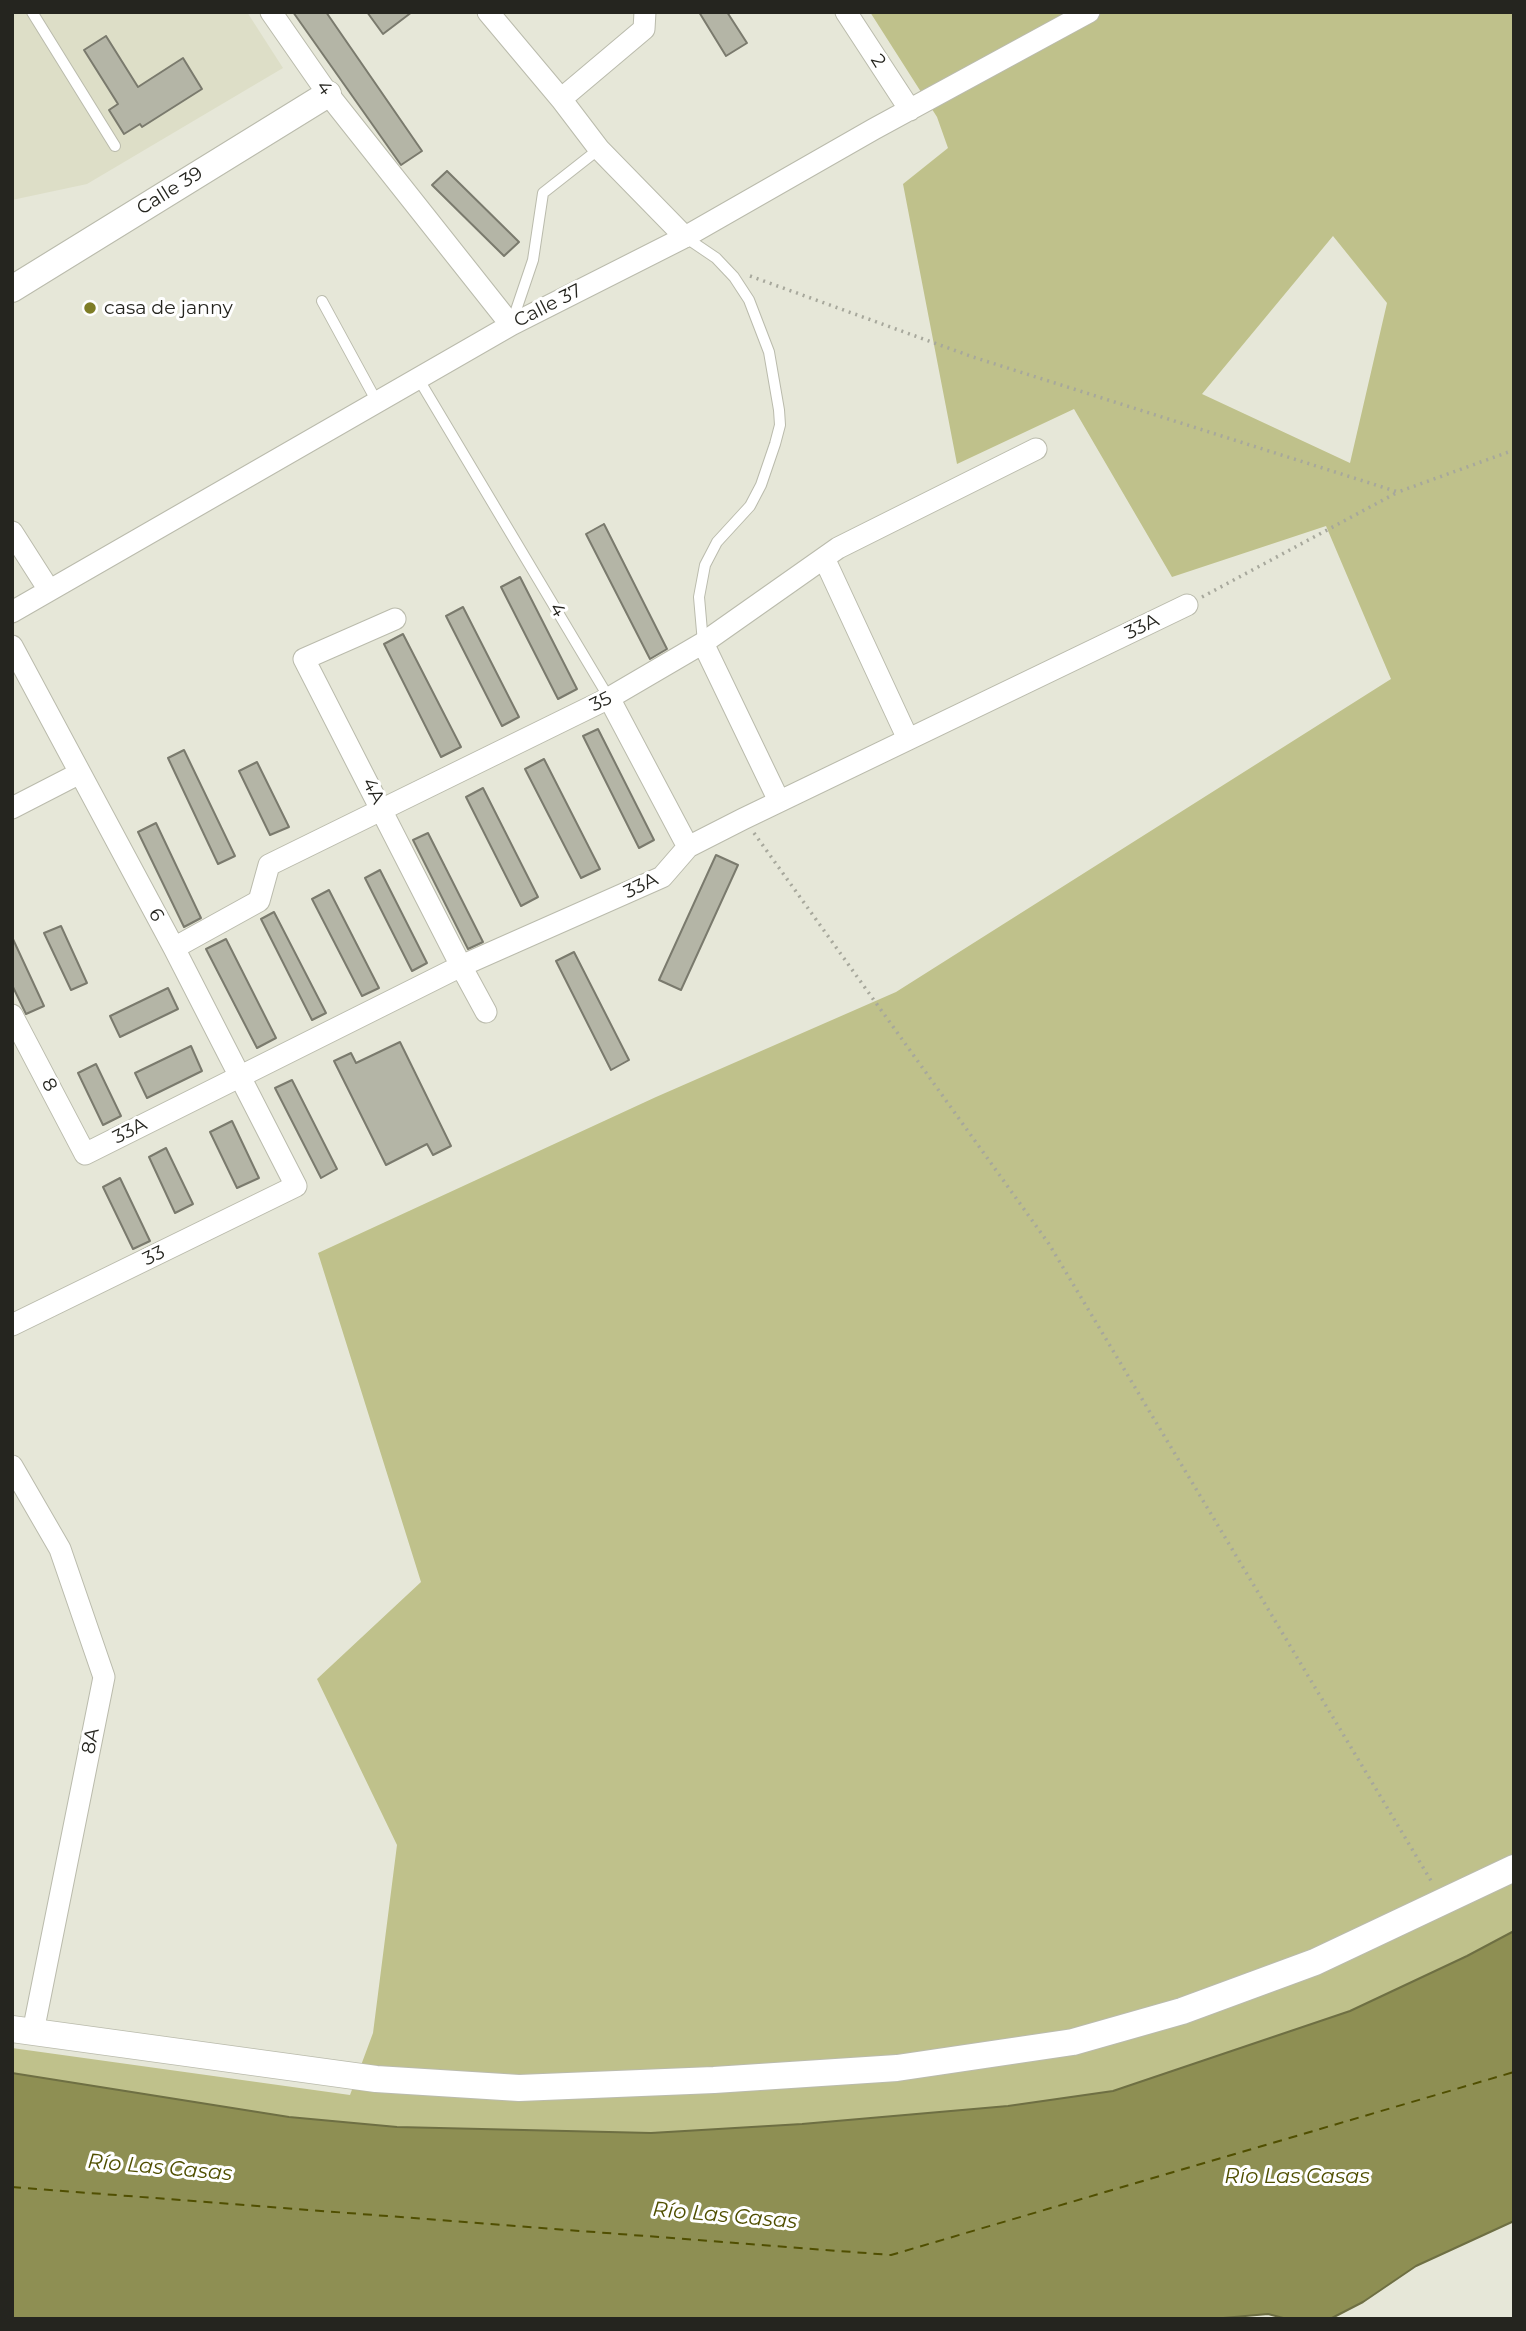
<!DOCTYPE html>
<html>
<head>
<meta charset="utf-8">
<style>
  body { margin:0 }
  #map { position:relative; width:1526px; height:2331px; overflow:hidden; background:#e6e7d8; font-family:Montserrat,sans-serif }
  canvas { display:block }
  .frame { position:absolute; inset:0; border:14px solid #25251f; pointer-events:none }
</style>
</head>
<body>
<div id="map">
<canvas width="1526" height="2331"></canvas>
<div class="frame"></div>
</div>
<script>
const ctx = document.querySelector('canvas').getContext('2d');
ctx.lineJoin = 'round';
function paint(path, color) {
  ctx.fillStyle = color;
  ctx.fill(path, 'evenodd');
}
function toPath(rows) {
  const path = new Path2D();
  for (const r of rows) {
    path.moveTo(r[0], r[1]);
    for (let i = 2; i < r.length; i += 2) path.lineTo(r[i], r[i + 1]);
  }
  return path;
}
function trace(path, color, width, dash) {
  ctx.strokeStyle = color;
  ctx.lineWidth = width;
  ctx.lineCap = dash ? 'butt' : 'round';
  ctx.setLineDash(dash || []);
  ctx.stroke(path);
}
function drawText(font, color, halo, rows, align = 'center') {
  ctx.font = font + ' Montserrat,sans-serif';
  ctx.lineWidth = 6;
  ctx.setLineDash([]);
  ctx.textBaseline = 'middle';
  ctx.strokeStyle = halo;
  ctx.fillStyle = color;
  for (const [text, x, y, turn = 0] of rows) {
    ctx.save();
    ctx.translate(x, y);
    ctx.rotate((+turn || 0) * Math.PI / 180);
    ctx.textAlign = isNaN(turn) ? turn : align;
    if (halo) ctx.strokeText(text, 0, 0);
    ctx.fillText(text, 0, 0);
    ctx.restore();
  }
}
paint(toPath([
  [12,12,247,12,283,68,87,184,12,200]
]), '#dddec7');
paint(toPath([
  [870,12,1514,12,1514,1931,1467,1956,1350,2011,1113,2091,1008,2106,802,2124,651,2133,397,2127,289,2117,12,2073,12,2048,350,2095,373,2033,397,1845,317,1679,421,1582,318,1253,656,1097,896,992,1391,679,1326,526,1172,577,1074,409,957,464,903,184,948,148,937,117],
  [1333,236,1387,303,1350,463,1202,394]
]), '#bfc18b');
const water = toPath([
  [1514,1931,1514,2221,1416,2266,1363,2302,1330,2319,1287,2319,1268,2314,1212,2319,12,2319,12,2073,289,2117,397,2127,651,2133,802,2124,1008,2106,1113,2091,1350,2011,1467,1956,1514,1931]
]);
paint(water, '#8e8f53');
trace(water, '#6e6f43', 2);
trace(toPath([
  [12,2187,891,2255,1514,2072]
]), '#504f01', 2, [9, 7]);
const building = toPath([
  [293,12,326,12,422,151,401,165,293,12],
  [367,12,412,12,383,34,367,12],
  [699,12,727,12,747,43,726,56,699,12],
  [106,36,138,87,183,58,202,89,142,127,140,124,124,134,109,110,118,104,84,50,106,36],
  [447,171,519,242,504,256,432,185,447,171],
  [604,524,667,649,650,659,586,534,604,524],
  [520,577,577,689,558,699,501,587,520,577],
  [463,607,519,717,502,726,446,616,463,607],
  [403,634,461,747,441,757,384,644,403,634],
  [598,729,654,840,639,848,583,736,598,729],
  [184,750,235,856,218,864,168,758,184,750],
  [544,759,600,869,581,878,525,769,544,759],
  [257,762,289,827,270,835,239,771,257,762],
  [483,788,538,897,521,906,466,797,483,788],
  [156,823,201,918,184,927,138,832,156,823],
  [428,833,483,942,468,949,413,840,428,833],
  [716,855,738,865,681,990,659,980,716,855],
  [380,870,427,963,412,971,365,878,380,870],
  [329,890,379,988,362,996,312,899,329,890],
  [274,912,326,1013,312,1020,261,919,274,912],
  [61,926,87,983,71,990,44,933,61,926],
  [12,937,44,1006,26,1014,12,985,12,937],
  [226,939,276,1038,257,1048,206,949,226,939],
  [574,952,629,1060,611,1070,556,961,574,952],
  [168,988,178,1009,120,1037,110,1016,168,988],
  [400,1042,451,1146,433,1155,427,1144,386,1165,334,1061,351,1053,356,1063,400,1042],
  [191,1046,202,1071,147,1098,135,1073,191,1046],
  [96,1064,121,1116,103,1125,78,1073,96,1064],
  [292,1080,337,1169,321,1178,275,1088,292,1080],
  [232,1121,259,1178,237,1188,210,1132,232,1121],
  [166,1148,193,1204,175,1213,149,1157,166,1148],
  [120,1178,150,1241,133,1249,103,1187,120,1178]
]);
paint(building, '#b4b5a6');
trace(building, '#7a7a6d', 2);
const service = toPath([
  [32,12,115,146],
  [685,237,716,258,734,277,749,300,769,352,779,410,780,425,775,444,761,485,750,506,717,542,705,565,699,597,703,643],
  [322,301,377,402],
  [512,322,533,260,543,193,599,149],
  [418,378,609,698]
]);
const minor = toPath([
  [271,12,328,94,511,325],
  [488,12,561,99,599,149,685,237],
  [846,12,910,110],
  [561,99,644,29,645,12],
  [12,532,49,590],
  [824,558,908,739],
  [12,612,511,325,685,237,874,129,1089,12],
  [395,619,304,659,461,966,486,1012],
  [703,643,779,801],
  [12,646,174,948,296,1186,12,1325],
  [609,698,688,847],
  [12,808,80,773],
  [174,948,259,901,269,865,609,698,703,643,838,548,1036,449],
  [12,1015,85,1154,461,966,662,877,688,847,743,819,1187,605],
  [12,1466,60,1549,104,1677,33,2032]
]);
const tertiary = toPath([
  [12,289,328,94],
  [12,2029,376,2079,519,2088,714,2080,897,2068,1073,2042,1182,2011,1315,1962,1514,1868]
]);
trace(service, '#babbac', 12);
trace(minor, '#babbac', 23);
trace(tertiary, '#babbac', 28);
trace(toPath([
  [750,276,973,357,1398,492,1514,450],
  [1202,597,1398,492],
  [754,833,1049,1244,1433,1884]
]), '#a7a89c', 3.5, [2, 5]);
trace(service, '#fff', 10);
trace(minor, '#fff', 21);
trace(tertiary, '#fff', 26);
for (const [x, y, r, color] of [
  [90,308,7,"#7e7d26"]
]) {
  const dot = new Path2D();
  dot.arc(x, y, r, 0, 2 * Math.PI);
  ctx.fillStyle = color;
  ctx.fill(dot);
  trace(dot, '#fff', 2.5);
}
drawText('19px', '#25251f', '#fff', [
  ["2",878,61,57],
  ["4",324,88,54],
  ["Calle 39",170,191,-32],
  ["Calle 37",548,306,-27],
  ["4",557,610,59],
  ["33A",1142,627,-26],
  ["35",601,702,-27],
  ["4A",373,791,62],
  ["33A",641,886,-26],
  ["6",156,915,62],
  ["8",49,1085,62],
  ["33A",130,1131,-27],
  ["33",154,1256,-26],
  ["8A",91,1741,-79]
]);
drawText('19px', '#25251f', '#fff', [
  ["casa de janny",104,308]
], 'left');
drawText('italic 21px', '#504f01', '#fff', [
  ["Río Las Casas",160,2168,5],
  ["Río Las Casas",1297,2177],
  ["Río Las Casas",725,2216,5]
]);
</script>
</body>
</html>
